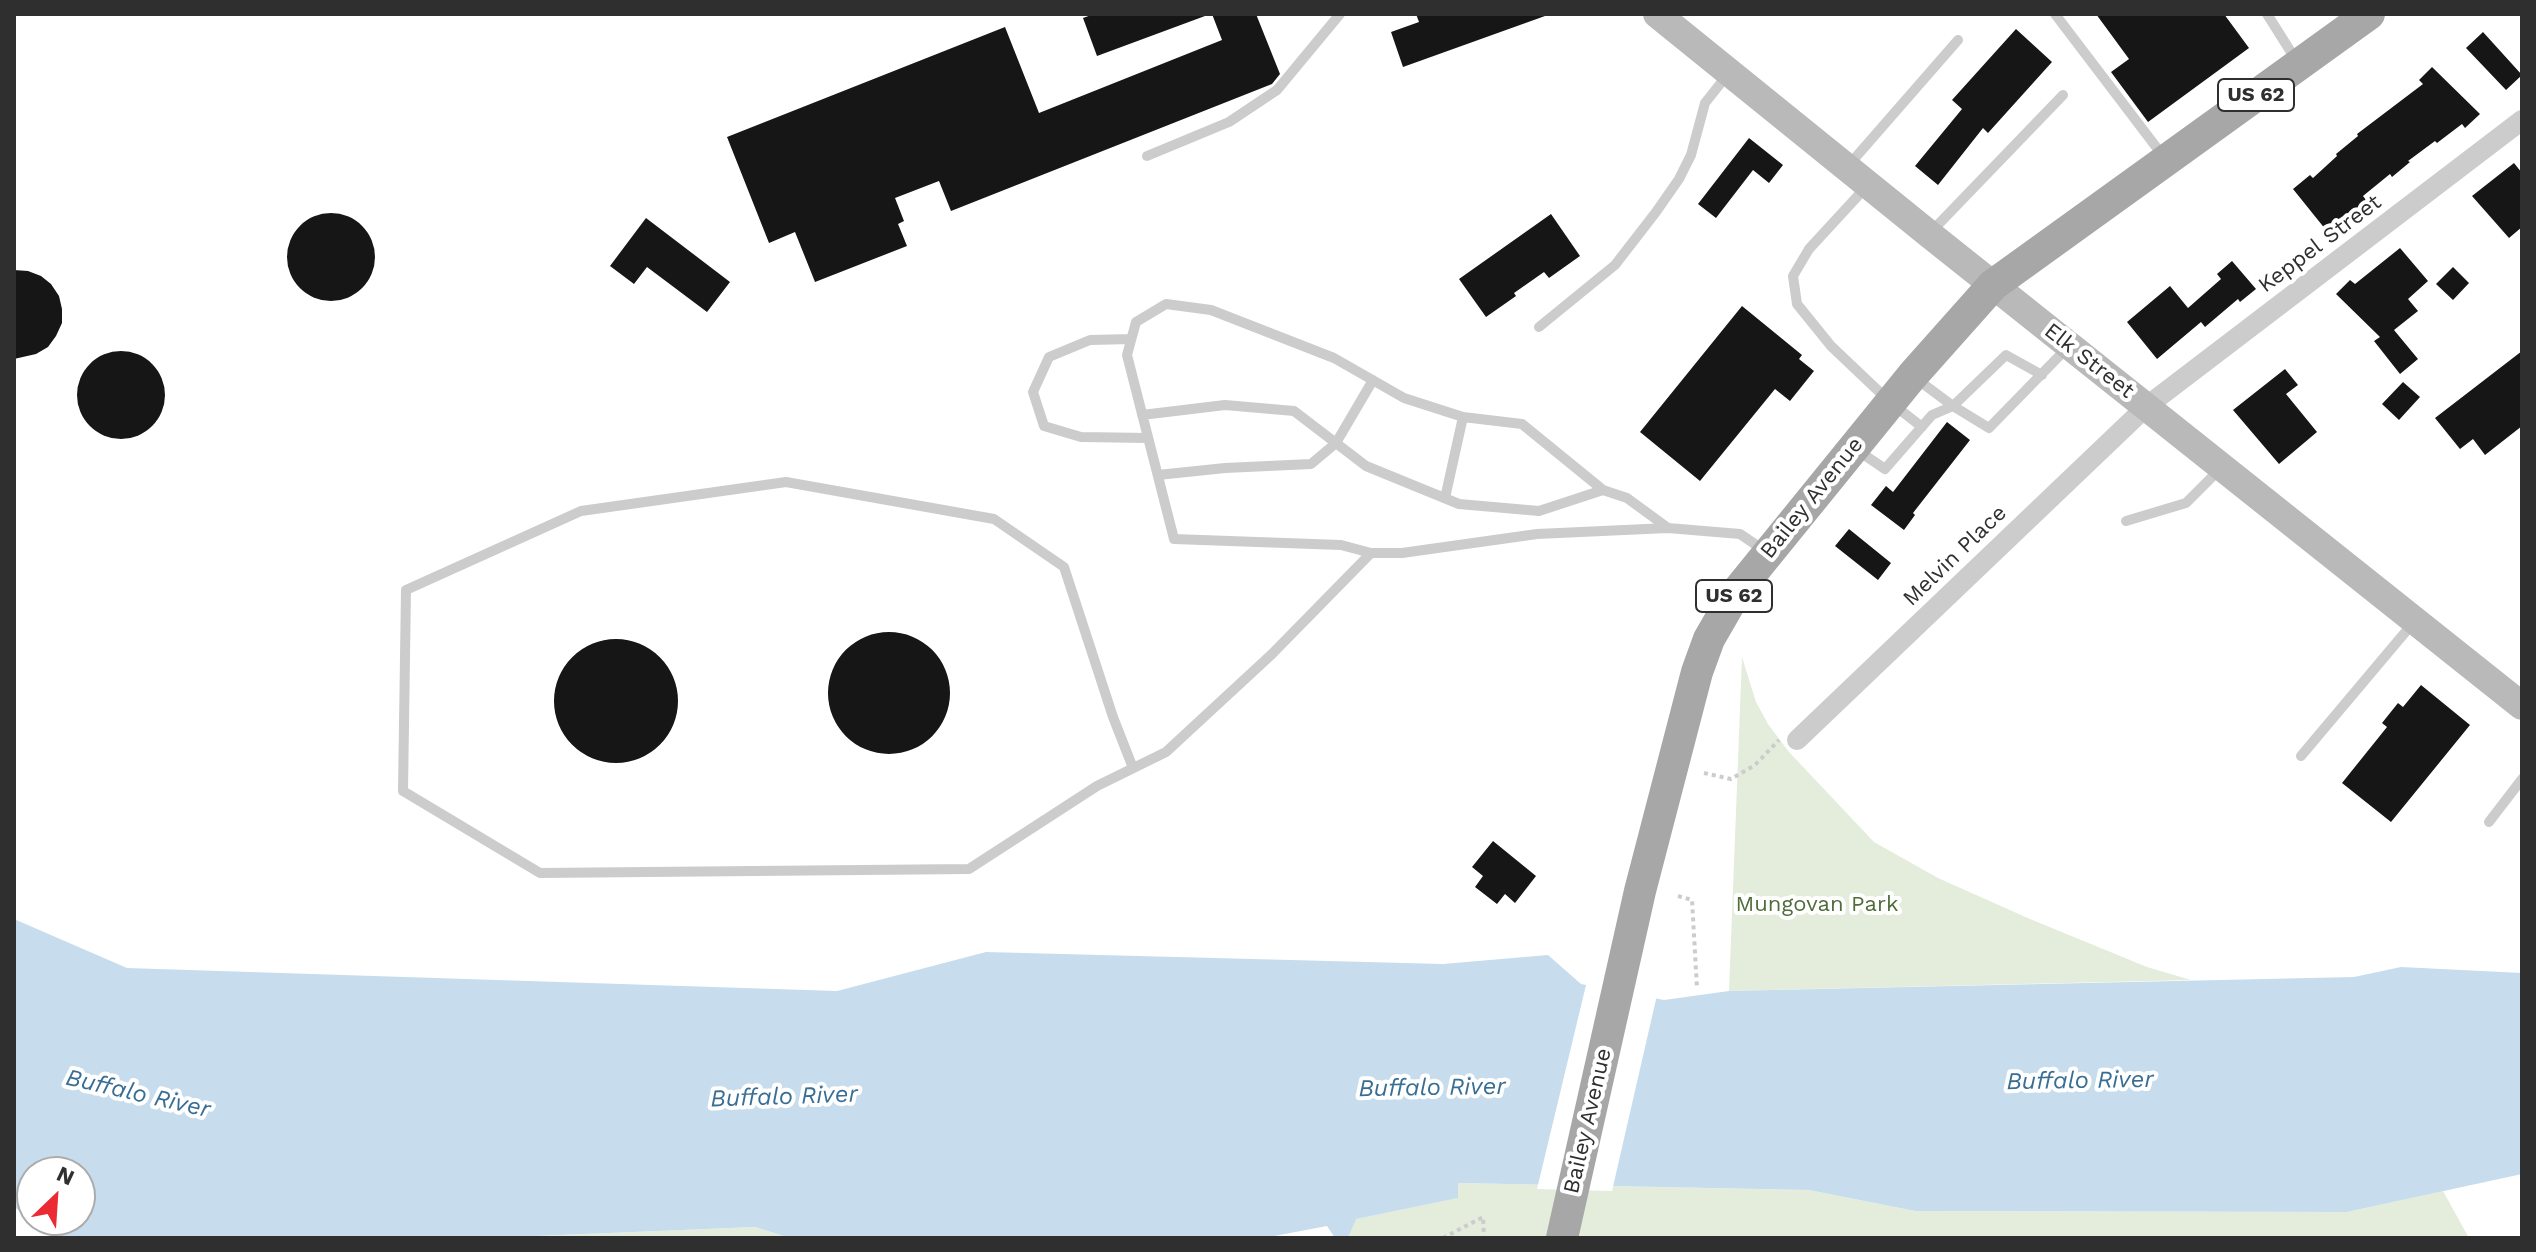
<!DOCTYPE html>
<html>
<head>
<meta charset="utf-8">
<style>
	body { margin:0 }
	#map { position:relative; width:2536px; height:1252px; overflow:hidden; background:#fff; font-family:"Work Sans",sans-serif }
	canvas { display:block }
	.frame { position:absolute; inset:0; border:16px solid #2f2f2f; pointer-events:none }
	.north { position:absolute; left:16px; top:1156px; width:80px; height:80px; box-sizing:border-box; background:#fff; border:2px solid #acacac; border-radius:50%; rotate:25deg; font-size:22px; font-weight:700; line-height:32px; text-align:center; color:#2f2f2f }
	.north::after { content:''; display:block; margin:auto; width:28px; height:36px; background:#ec2a33; clip-path:polygon(50% 0,100% 100%,50% 72%,0 100%) }
</style>
</head>
<body>
<div id="map">
<canvas width="2536" height="1252"></canvas>
<div class="frame"></div>
<div class="north">N</div>
</div>
<script>
const ctx = document.querySelector('canvas').getContext('2d');
ctx.lineJoin = 'round';
function paint(path, color) { ctx.fillStyle = color; ctx.fill(path, 'evenodd'); }
const poly = rows => new Path2D(rows.map(r => 'M' + r).join(''));
function strokePath(path, color, width, dash) { ctx.strokeStyle = color; ctx.lineWidth = width; ctx.lineCap = dash ? 'butt' : 'round'; ctx.setLineDash(dash || []); ctx.stroke(path); }
function drawText(font, color, halo, rows, align = 'center') {
  ctx.font = font + ' "Work Sans",sans-serif'; ctx.lineWidth = 8; ctx.setLineDash([]); ctx.textBaseline = 'middle'; ctx.strokeStyle = halo; ctx.fillStyle = color; for (const [text, x, y, turn = 0] of rows) {
    ctx.save(); ctx.translate(x, y); ctx.rotate((+turn || 0) * Math.PI / 180); ctx.textAlign = isNaN(turn) ? turn : align; if (halo) ctx.strokeText(text, 0, 0); ctx.fillText(text, 0, 0); ctx.restore();
  }
}
paint(poly([
	[1742,657,1756,702,1768,724,1789,752,1874,842,1938,878,2030,919,2147,967,2191,980,1729,991],
	[1458,1183,1809,1190,1915,1211,2347,1212,2443,1191,2469,1238,1348,1238,1355,1219,1457,1198],
	[755,1227,790,1238,488,1238]
]), '#e4eddc');
paint(poly([
	[14,919,127,968,837,991,986,952,1443,964,1548,955,1581,984,1664,1000,1729,991,2354,977,2401,967,2522,973,2522,1174,2347,1212,1915,1211,1809,1190,1458,1183,1458,1198,1356,1219,1348,1238,1335,1238,1327,1226,1264,1238,790,1238,755,1227,488,1238,59,1238,33,1220,80,1220,80,1172,32,1172,32,1219,14,1207]
]), '#c7dded');
paint(poly([
	[1587,981,1657,995,1612,1191,1537,1189]
]), '#fff');
paint(poly([
	[1094,14,1205,14,1205,16,1097,56,1083,18],
	[1212,14,1256,14,1280,74,1272,84,951,211,939,181,895,198,904,221,898,224,907,246,815,282,795,232,769,243,727,137,1005,27,1039,113,1222,40],
	[1416,14,1544,14,1545,16,1403,67,1391,32,1419,22],
	[2096,14,2224,14,2249,48,2148,122,2111,72,2129,59],
	[2016,29,2052,62,1988,133,1983,128,1938,185,1915,166,1962,109,1952,100],
	[2483,32,2522,75,2506,90,2466,48],
	[2432,67,2480,114,2465,128,2462,124,2437,143,2435,141,2408,161,2410,162,2392,177,2390,174,2363,196,2366,200,2346,218,2348,221,2330,235,2293,189,2310,175,2313,178,2337,156,2336,154,2358,136,2357,134,2423,84,2419,80],
	[1749,138,1783,165,1769,183,1753,170,1716,218,1698,204],
	[2514,163,2522,173,2522,227,2509,238,2472,196],
	'287 257a44 44 0 1 1 88 0a44 44 0 1 1-88 0Z',
	[1551,214,1580,256,1549,278,1544,272,1514,293,1516,296,1486,317,1459,279],
	[646,218,730,282,707,312,647,267,634,284,610,266],
	[2400,248,2428,281,2408,299,2418,311,2394,330,2418,359,2400,374,2374,341,2380,337,2336,294,2350,280,2355,284],
	[2232,261,2256,289,2240,302,2238,299,2205,327,2201,322,2157,359,2127,322,2170,286,2188,308,2221,279,2217,274],
	[2453,267,2469,283,2453,300,2436,284],
	[14,270,28,271,41,276,51,284,59,296,62,309,62,323,56,336,48,347,36,354,14,359],
	[1742,306,1802,355,1799,359,1814,371,1790,401,1775,389,1700,481,1640,432],
	[2522,351,2522,426,2485,455,2473,439,2460,449,2435,418],
	'77 395a44 44 0 1 1 88 0a44 44 0 1 1-88 0Z',
	[2285,369,2298,385,2286,394,2317,432,2279,464,2233,410],
	[2403,382,2420,397,2399,420,2382,404],
	[1947,422,1970,440,1913,513,1915,515,1904,530,1871,505,1886,486,1893,492],
	[1849,529,1891,563,1878,580,1835,546],
	'828 693a61 61 0 1 1 122 0a61 61 0 1 1-122 0Z',
	'554 701a62 62 0 1 1 124 0a62 62 0 1 1-124 0Z',
	[2421,685,2470,725,2391,822,2342,783,2387,727,2382,723,2398,703,2403,707],
	[1493,841,1536,876,1515,903,1505,894,1497,904,1475,887,1483,876,1472,867]
]), '#161616');
strokePath(poly([
	[1704,773,1731,779,1755,765,1779,740],
	[1678,896,1692,900,1697,988],
	[1443,1238,1483,1217,1484,1238]
]), '#ccc', 4, [4, 4]);
strokePath(poly([
	[2055,14,2163,156],
	[2267,14,2296,60],
	[1147,156,1229,122,1277,90,1340,14],
	[1848,166,1958,40],
	[1867,186,1809,249,1793,276,1797,304,1831,346,1890,402,1922,427],
	[1930,233,2063,95],
	[1539,327,1615,265,1656,212,1679,179,1691,155,1705,103,1728,74],
	[1131,339,1090,340,1049,357,1033,392,1044,426,1081,437,1148,438],
	[1914,377,1953,406,1989,428,2068,347],
	[1142,415,1225,405,1294,411,1366,466,1459,504,1539,511,1603,490],
	[1857,450,1885,469,1932,415,1953,406,2006,355,2042,375],
	[1158,475,1225,468,1311,464,1336,443,1373,380],
	[1445,498,1463,417],
	[2126,521,2186,503,2219,470],
	[1371,553,1341,545,1174,539,1127,355,1136,322,1166,304,1211,310,1334,358,1404,398,1463,417,1522,424,1603,490,1627,498,1668,528],
	[2301,756,2413,623],
	[1133,768,1113,717,1064,567,994,519,786,482,581,511,406,590,403,791,540,873,969,869,1097,786,1166,752,1272,654,1371,553,1402,553,1537,534,1668,528,1740,534,1765,551],
	[2489,822,2522,779]
]), '#ccc', 10);
strokePath(poly([
	[1797,740,2147,406,2522,120]
]), '#ccc', 20);
strokePath(poly([
	[1657,14,1929,234,2522,706]
]), '#b9b9b9', 28);
strokePath(poly([
	[1562,1238,1640,891,1697,672,1709,639,1735,594,1912,376,1993,285,2369,14]
]), '#a7a7a7', 32);
for (const [x, y, w] of [
	[2256,95,76],
	[1734,596,76]
]) { const box = new Path2D(); box.roundRect(x - w / 2, y - 16, w, 32, 6); ctx.fillStyle = '#fff'; ctx.fill(box); strokePath(box, '#2f2f2f', 2); }
drawText('bold 20px', '#2f2f2f', null, [
	["US 62",2256,95],
	["US 62",1734,596]
]);
drawText('22px', '#2f2f2f', '#fff', [
	["Keppel Street",2320,244,-37],
	["Elk Street",2089,361,38],
	["Bailey Avenue",1812,498,-51],
	["Melvin Place",1955,556,-44],
	["Bailey Avenue",1588,1121,-77]
]);
drawText('22px', '#506c3a', '#fff', [
	["Mungovan Park",1817,905]
]);
drawText('italic 24px', '#396e94', '#fff', [
	["Buffalo River",2080,1081,-1],
	["Buffalo River",1432,1088,-1],
	["Buffalo River",138,1094,13],
	["Buffalo River",784,1097,-2]
]);
</script>
</body>
</html>
